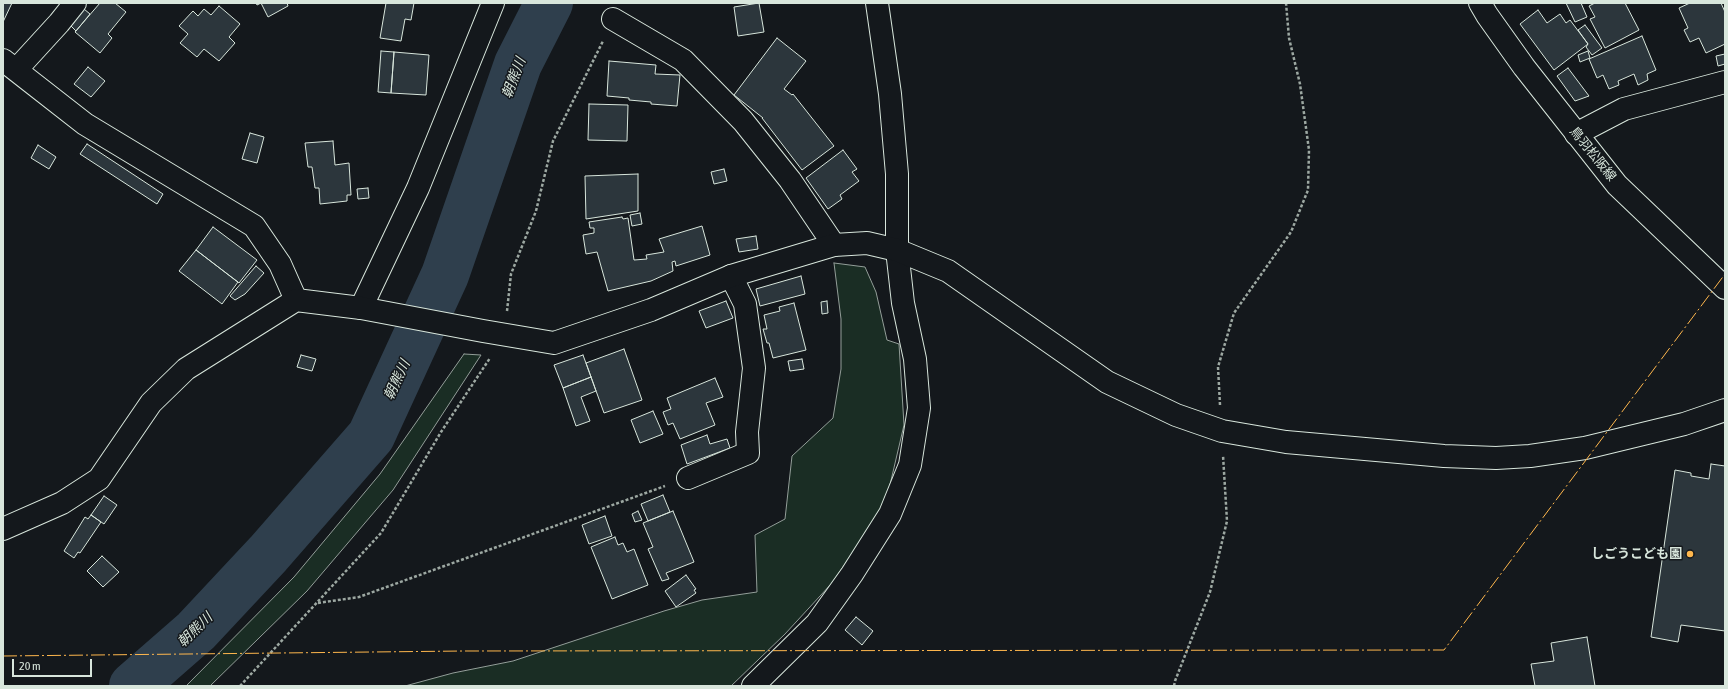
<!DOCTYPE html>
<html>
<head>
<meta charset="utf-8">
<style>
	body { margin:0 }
	#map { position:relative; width:1728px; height:689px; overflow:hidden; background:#14181c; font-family:"Asap Condensed",sans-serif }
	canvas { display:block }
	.frame { position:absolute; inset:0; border:4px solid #d8e6dc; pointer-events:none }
	.scale { position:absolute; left:12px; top:659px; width:80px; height:18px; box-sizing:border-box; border:2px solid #d8e6dc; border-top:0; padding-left:5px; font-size:12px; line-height:14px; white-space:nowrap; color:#d8e6dc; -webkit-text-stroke:3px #14181c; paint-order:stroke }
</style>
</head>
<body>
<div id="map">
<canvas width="1728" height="689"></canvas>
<div class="frame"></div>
<div class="scale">20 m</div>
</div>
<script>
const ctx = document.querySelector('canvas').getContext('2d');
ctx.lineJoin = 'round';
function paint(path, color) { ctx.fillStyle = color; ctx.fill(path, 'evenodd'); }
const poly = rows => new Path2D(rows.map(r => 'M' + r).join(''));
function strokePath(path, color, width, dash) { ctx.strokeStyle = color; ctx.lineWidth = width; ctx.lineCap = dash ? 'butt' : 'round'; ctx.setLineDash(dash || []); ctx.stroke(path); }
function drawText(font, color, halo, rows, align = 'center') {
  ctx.font = font + ' "Asap Condensed","Noto Sans JP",sans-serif'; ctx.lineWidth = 3; ctx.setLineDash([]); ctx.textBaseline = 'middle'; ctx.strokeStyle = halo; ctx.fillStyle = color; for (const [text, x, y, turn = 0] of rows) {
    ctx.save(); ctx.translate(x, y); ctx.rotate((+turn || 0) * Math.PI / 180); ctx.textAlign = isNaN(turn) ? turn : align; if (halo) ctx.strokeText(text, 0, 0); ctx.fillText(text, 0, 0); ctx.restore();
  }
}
const green = poly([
	[834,263,865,267,876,292,887,340,899,344,904,425,885,506,832,583,785,634,731,686,405,686,453,673,513,661,664,611,702,600,757,592,755,535,785,519,792,456,833,418,841,369,841,319,834,263],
	[464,354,481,355,393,490,307,591,210,686,186,686,294,577,380,474,464,354]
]);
paint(green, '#1a2d24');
strokePath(green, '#939e99', 1);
strokePath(poly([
	[133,686,196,631,268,554,371,436,445,275,518,64,549,3]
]), '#2f3f4d', 48);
const building = poly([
	[3,3,12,3,3,22,3,3],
	[100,3,115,3,126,12,108,34,112,38,100,53,75,32,100,3],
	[256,3,287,3,288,6,268,17,261,3,257,5,256,3],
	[386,3,414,3,411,20,405,19,401,41,380,38,386,3],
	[759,3,764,32,738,36,734,7,759,3],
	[1566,3,1581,3,1587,17,1575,22,1566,3],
	[1595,3,1625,3,1639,30,1605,48,1590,19,1595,17,1589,6,1595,3],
	[1690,3,1721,3,1725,12,1725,44,1706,53,1699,38,1690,42,1684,30,1688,28,1679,8,1690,3],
	[219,6,240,24,229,37,235,43,219,61,204,49,197,57,180,43,188,34,179,26,193,11,198,16,204,9,211,15,219,6],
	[84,9,90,14,76,31,71,26,84,9],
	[1538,10,1547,23,1560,14,1566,23,1570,20,1588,44,1554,70,1520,24,1538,10],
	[1585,25,1602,48,1592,55,1586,47,1588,44,1578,30,1585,25],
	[1642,36,1656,70,1647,74,1648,80,1638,85,1634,74,1618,81,1619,85,1609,89,1603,75,1597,78,1589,59,1642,36],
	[777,38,806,61,784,89,792,95,793,94,834,146,802,170,762,118,763,118,734,95,777,38],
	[381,51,394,52,391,93,378,92,381,51],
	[1588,51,1590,58,1580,62,1578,55,1588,51],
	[394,52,429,55,426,95,391,93,394,52],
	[1725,54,1725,64,1718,66,1716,56,1725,54],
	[609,61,656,65,655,74,680,75,677,106,651,104,651,102,629,100,629,98,607,96,609,61],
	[88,67,105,81,91,97,74,84,88,67],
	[1568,68,1589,96,1575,101,1557,76,1568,68],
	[589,104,628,105,627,141,588,140,589,104],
	[250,133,264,137,257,163,242,159,250,133],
	[333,141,335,165,349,163,351,195,347,195,347,201,320,204,319,188,315,188,312,167,308,167,305,143,333,141],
	[87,144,163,194,157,204,80,154,87,144],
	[38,145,56,157,49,169,31,158,38,145],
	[843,150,857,169,852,172,859,181,840,195,842,199,828,209,806,178,843,150],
	[724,169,727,181,714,184,711,172,724,169],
	[638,174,638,211,586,219,585,176,638,174],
	[368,188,369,198,358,199,357,189,368,188],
	[640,213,642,224,632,226,630,215,640,213],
	[622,217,623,219,628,218,634,260,647,259,646,255,664,252,659,239,702,226,710,255,676,266,675,261,672,262,673,271,651,281,608,291,597,252,586,254,583,235,594,233,594,228,590,228,589,222,622,217],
	[213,227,257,260,239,283,196,250,213,227],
	[756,236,758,249,739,252,736,239,756,236],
	[196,250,238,282,222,304,179,271,196,250],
	[256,266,264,273,245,294,235,300,230,296,256,266],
	[801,276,805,294,760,306,756,289,801,276],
	[726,301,733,318,706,328,699,311,726,301],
	[827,301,828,313,822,314,821,302,827,301],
	[794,303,806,350,773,358,769,343,767,343,763,329,767,329,764,315,780,311,779,307,794,303],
	[624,349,642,400,604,413,586,363,624,349],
	[301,355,316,359,312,371,297,367,301,355],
	[583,355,591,377,563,388,554,365,583,355],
	[802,359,804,369,790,371,788,361,802,359],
	[591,377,596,391,581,397,590,421,576,426,563,388,591,377],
	[715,378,723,397,706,403,715,425,680,439,673,423,668,425,663,412,671,409,667,398,715,378],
	[653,411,663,434,640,443,631,420,653,411],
	[707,435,710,444,727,439,730,448,687,464,681,445,707,435],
	[1711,464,1725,466,1725,631,1681,625,1678,642,1651,637,1675,470,1691,473,1691,476,1709,479,1711,464],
	[663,495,670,512,648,521,641,504,663,495],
	[104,496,117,505,104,524,91,515,104,496],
	[638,511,642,520,635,522,632,514,638,511],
	[673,511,694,562,666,573,669,579,662,581,648,549,653,547,643,523,673,511],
	[91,515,101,522,80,553,78,552,74,558,64,551,85,517,88,519,91,515],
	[605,516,612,536,589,544,582,525,605,516],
	[615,537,618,545,623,543,627,552,634,549,648,585,612,599,591,547,615,537],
	[102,556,119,572,103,587,87,571,102,556],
	[686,575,696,589,694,590,696,593,676,607,665,591,686,575],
	[856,617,873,631,862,645,845,630,856,617],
	[1587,637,1595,686,1535,686,1531,664,1554,661,1551,643,1587,637]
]);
paint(building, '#2c363c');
strokePath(building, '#d8e6dc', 1);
const street = poly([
	[613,19,683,60,743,121,790,180,834,245],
	[3,60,85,124,254,226,280,264,296,300],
	[16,70,59,23,75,3],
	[1576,134,1624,109,1725,82],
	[361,308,418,188,493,3],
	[688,478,748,453,747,432,754,368,745,304,731,276],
	[753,686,817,623,852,574,890,514,910,465,919,408,915,359,903,303,897,250,897,174,890,94,877,3]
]);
const secondary = poly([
	[3,529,62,503,99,479,151,403,186,369,296,300,361,308,483,331,554,343,651,310,731,276,834,245,867,243,897,250,948,271,1107,382,1176,415,1222,431,1286,442,1444,456,1496,458,1530,456,1585,448,1684,424,1725,410]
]);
const primary = poly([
	[1480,3,1487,15,1524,67,1617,185,1725,288]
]);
strokePath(street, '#d8e6dc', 24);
strokePath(secondary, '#d8e6dc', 24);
strokePath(primary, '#d8e6dc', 24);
strokePath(poly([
	[507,311,511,274,536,211,553,141,603,41],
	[1220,405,1218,367,1234,313,1291,232,1308,190,1309,150,1300,84,1289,38,1286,3],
	[318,603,359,597,665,486],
	[240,686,381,533,441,432,490,358],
	[1174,686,1175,681,1210,592,1227,521,1223,455]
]), '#9da8a2', 2.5, [3, 2]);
strokePath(street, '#14181c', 22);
strokePath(secondary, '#14181c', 22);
strokePath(primary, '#14181c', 22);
strokePath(poly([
	[3,656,464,651,1444,650,1725,274]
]), '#ffb74d', 1, [14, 3, 2, 3]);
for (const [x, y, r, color] of [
	[1690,554,4,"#ffb74d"]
]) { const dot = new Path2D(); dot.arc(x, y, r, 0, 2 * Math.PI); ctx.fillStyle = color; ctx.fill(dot); strokePath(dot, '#14181c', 1.5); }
drawText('13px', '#d8e6dc', '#14181c', [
	["鳥羽松阪線",1593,154,51]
]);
drawText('bold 13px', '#d8e6dc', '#14181c', [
	["しごうこども園",1682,554]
], 'right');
drawText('italic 14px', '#d8e6dc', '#14181c', [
	["朝熊川",514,78,-69],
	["朝熊川",397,380,-65],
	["朝熊川",195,630,-44]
]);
</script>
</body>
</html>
